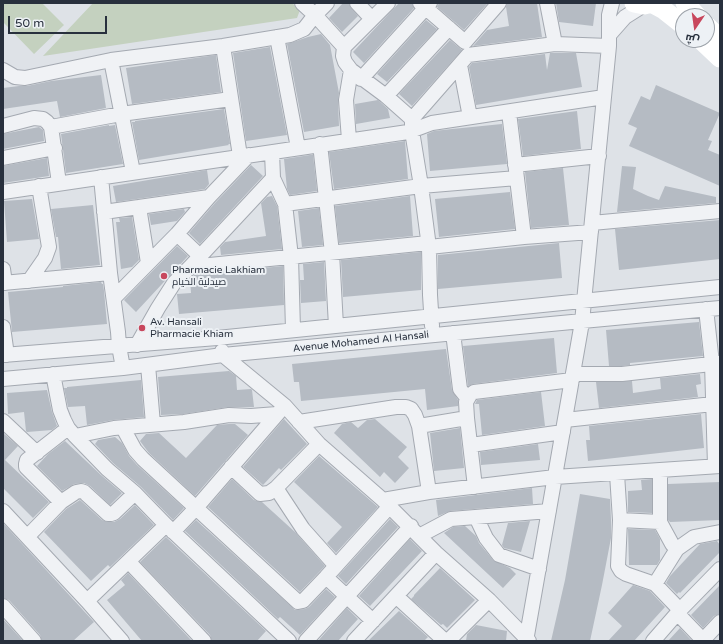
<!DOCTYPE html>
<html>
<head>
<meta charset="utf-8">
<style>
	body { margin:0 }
	#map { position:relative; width:723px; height:644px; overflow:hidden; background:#dee2e7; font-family:"Varela Round",Cairo,sans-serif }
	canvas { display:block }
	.frame { position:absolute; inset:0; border:4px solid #28303d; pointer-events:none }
	.north { position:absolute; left:675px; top:8px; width:40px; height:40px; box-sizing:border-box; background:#edf1f5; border:1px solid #9ea4ab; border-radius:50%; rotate:193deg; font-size:11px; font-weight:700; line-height:16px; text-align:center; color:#28303d }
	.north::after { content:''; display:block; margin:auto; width:14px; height:18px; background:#c8475d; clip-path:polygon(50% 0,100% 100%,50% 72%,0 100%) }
	.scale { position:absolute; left:8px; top:16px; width:99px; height:18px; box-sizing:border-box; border:2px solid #28303d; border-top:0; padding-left:5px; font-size:12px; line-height:14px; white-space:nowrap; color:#28303d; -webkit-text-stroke:3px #edf1f5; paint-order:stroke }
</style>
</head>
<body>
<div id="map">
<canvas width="723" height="644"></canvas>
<div class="frame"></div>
<div class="north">ش</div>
<div class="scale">50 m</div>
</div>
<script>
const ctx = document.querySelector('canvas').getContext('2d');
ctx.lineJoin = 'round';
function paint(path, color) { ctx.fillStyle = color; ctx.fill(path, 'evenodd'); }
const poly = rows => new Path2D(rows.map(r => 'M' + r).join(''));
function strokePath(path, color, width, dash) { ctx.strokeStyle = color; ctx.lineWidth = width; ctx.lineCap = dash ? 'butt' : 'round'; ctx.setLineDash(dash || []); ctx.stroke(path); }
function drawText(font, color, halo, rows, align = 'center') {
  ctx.font = font + ' "Varela Round",Cairo,sans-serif'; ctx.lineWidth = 4; ctx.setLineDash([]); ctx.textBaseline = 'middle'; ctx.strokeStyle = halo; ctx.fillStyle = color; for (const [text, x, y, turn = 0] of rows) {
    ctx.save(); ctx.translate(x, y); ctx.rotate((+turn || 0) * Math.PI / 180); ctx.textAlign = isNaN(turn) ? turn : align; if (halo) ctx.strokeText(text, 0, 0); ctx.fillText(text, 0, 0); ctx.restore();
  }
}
paint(poly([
	[3,3,42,3,64,25,34,54,3,22],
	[93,3,292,3,300,10,297,18,43,56]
]), '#c4d1bf');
paint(poly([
	[343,3,349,3,351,8,358,16,342,32,329,18],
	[399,3,412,3,414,8,364,63,353,52],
	[439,3,488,3,464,30,437,7],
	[507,3,537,3,542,37,473,46,487,30,509,26,506,7],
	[556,3,596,3,593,26,559,22],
	[426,20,437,29,387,82,377,74],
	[321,34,330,45,339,93,338,101,339,126,304,132,287,44,308,37],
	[450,40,462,50,412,106,399,94],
	[270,47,287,135,246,141,233,53],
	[550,53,576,53,582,87,476,105,469,67,472,63,545,54,547,70],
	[216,55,221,92,132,104,126,68],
	[101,75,106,108,60,117,57,101,3,109,3,88,19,86,27,86,51,81],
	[656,85,720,113,708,140,712,141,708,150,720,155,720,186,629,146,637,128,628,124,641,96,650,100],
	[378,100,388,109,390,118,356,124,355,104],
	[224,109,230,144,228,144,229,145,139,160,132,122,135,122,135,121],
	[577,111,581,149,523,156,518,119],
	[502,124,507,164,430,171,427,134,434,131,452,129],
	[109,125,109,126,115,125,123,164,66,173,61,134],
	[39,127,43,130,44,141,3,149,3,134],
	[405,141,408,179,334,189,329,152],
	[310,155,313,155,317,191,290,195,287,189,284,159],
	[47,158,49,176,3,183,3,166],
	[251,165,263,176,200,244,189,233,215,203],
	[622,166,636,167,633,189,648,196,659,200,665,186,716,197,716,203,617,212],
	[563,168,569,225,531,228,525,172],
	[207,170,209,184,205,189,116,202,113,186],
	[510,192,515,229,439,237,435,199],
	[272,196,277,206,282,249,221,255,220,247,225,242,266,236,261,203,267,197],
	[410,196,413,236,339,243,335,206],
	[32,199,39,239,7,242,4,201],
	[93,205,100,265,61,269,58,237,56,237,51,209],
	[319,208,323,245,302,247,298,211],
	[184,209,185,212,177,221,151,225,149,214],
	[132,217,139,260,132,267,121,269,116,222,120,222,119,218],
	[720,220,720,259,619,270,615,229],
	[559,243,562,278,438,289,438,255],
	[177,246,188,256,136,312,124,300],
	[421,252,421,290,343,297,341,260],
	[324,262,326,301,301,303,300,280,304,280,303,264],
	[283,266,284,305,179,314,177,294,191,293,190,279,194,275],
	[101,282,102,284,103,284,104,291,107,324,12,332,8,292,63,287,63,286],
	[699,322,703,356,630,363,630,365,622,366,609,366,606,330],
	[554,338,557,373,473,384,468,386,463,346],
	[446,349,452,390,458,400,458,406,427,410,425,389,301,401,299,382,294,382,292,364],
	[229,371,236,376,237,390,251,389,252,390,254,407,228,407,183,414,161,415,158,377],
	[700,374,701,384,696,385,698,397,599,408,596,382,632,381,633,393,661,389,660,378],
	[141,380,144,417,113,420,87,425,85,406,68,407,64,388,67,388,67,387],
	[47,390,52,412,57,426,52,430,27,432,26,431,24,412,8,414,7,393],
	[541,392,545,426,482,435,479,404,475,404,477,400],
	[701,414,704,448,588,461,586,440,590,440,589,426],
	[284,419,307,444,281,470,279,468,263,485,243,467],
	[375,419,407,447,398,457,409,468,395,483,384,472,380,477,334,433,342,424,351,422,358,428,367,420],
	[229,424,235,424,248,435,195,496,149,453,140,441,146,434,159,433,186,458,217,425],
	[460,428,464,468,434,471,430,433],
	[3,433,18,446,5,460,49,502,33,518,3,488],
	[115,437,122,443,129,456,137,465,184,508,173,520,141,487,113,463,95,444,98,440],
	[65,441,101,475,122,493,110,505,90,486,84,483,74,484,62,491,37,466,48,454],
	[538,444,540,460,481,465,480,452],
	[319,456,378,507,336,553,327,543,342,527,294,482],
	[232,479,254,500,262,502,295,532,325,566,300,592,208,507],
	[652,479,652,513,628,512,628,491,642,490,641,480],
	[720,482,720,520,670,522,668,520,668,484],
	[532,488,533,504,450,511,438,516,436,500],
	[580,494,610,499,611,520,611,538,602,585,590,641,551,641,565,580],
	[80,500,102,520,108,522,114,522,120,519,135,505,154,525,110,567,108,565,91,581,44,532,66,509],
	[390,519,398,527,346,584,338,576],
	[196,520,295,610,305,609,309,607,326,589,335,597,300,635,280,617,278,619,185,531],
	[530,521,521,552,504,548,502,545,508,523],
	[3,523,94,622,73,641,42,641,40,635,9,600,3,598],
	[465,526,476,536,479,543,493,560,510,568,516,574,503,588,444,533,453,527],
	[628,529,655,530,660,539,660,560,657,565,629,565],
	[166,537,266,631,257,641,212,641,210,635,140,562],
	[410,539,422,551,370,606,359,596],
	[717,541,720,545,720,552,680,593,679,592,677,594,666,583,670,576,700,544],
	[440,568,475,600,447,628,443,624,441,625,411,599,414,596,414,595],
	[128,573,192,641,142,641,107,600,125,585,121,580],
	[633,585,650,591,665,607,634,641,608,641,622,626,608,613],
	[720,585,720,614,714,616,703,628,691,615],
	[347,608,358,619,338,641,318,641],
	[399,611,428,637,424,641,368,641],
	[3,619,23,641,3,641],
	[476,625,507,631,506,641,466,641,467,634],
	[680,628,692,641,668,641]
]), '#b5bbc3');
const street = poly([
	[327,3,315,15,344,47],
	[357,3,372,19],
	[388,3,344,47,343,56,345,62,351,70,386,96,412,119,412,131,421,186,429,247,430,295,432,326],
	[420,3,465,42,499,3],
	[547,3,555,44],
	[610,34,625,17,644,5],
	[277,37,298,148],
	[223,46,240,156],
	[111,60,133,172],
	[460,65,470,117],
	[3,70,15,77,25,78,111,60,223,46,290,35,304,29,315,15,302,3],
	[361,79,430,3],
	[386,96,449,28],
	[509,112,524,237],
	[412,119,468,55,555,44,609,46],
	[3,126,34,118,43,119,47,122,51,127,59,183],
	[51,127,121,114,231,99],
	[349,140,346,100,351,70],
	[320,144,332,253,336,326],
	[3,158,55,148],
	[515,165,599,156],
	[101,177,110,273,118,332,119,346,123,368],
	[273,178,285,204,291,257,293,330],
	[3,192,408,132,432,123,604,97],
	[285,204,421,186,517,178],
	[139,207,148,263],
	[104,212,209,197],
	[592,223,720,211],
	[177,234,200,256],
	[429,247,524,237,591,232],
	[190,267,273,178,272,152],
	[3,269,5,283],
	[29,281,45,258,49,247,39,186],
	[3,283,110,273],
	[114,298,177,234,209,197,249,155],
	[706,309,712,363,715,466],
	[3,327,7,355],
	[453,333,460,389,464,394,468,397],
	[137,345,158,308,174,283,190,267,428,243],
	[222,351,223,355,285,406,319,444,383,500,436,553,489,600,529,641],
	[3,355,217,338,720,287],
	[148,365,153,424],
	[53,374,60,410,64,420,68,428,75,436,107,469,135,493,166,525,289,641],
	[573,374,622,374,720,363],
	[3,379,123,368,223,355,720,308],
	[565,420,713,404],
	[3,421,37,453],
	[299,422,396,407,406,407,411,409,415,415,419,426,467,418],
	[419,426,429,492],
	[123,428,135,450,143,459,298,602,303,601,326,577,390,506],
	[75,436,114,428,184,422,229,415,251,416,277,414],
	[319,444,276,488,303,529,336,566],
	[471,445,563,432],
	[231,467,260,494,269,493,276,488],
	[617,474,620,520,618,566,621,571,626,574,655,584,680,610],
	[475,487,467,418,466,402,470,395,474,392,572,380],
	[383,500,429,492,555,477,720,466],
	[61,502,26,467,26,464,27,460,68,428],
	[3,511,87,601,122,641],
	[476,517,486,538,499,555,539,569],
	[620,520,660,522,672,544,677,549],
	[660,522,660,470],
	[173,532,196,508,280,411],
	[28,536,61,502,76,492,81,491,84,492,108,514,111,514,114,513,135,493],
	[419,536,451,519,549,511],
	[129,562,204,641],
	[326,577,373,621],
	[655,584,677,549,694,537,720,532],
	[396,596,445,641],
	[87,601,166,525],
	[3,606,34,641],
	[677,613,703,640,702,641],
	[703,640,720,622],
	[306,641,411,526],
	[354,641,436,553],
	[448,641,489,600],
	[526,641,582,322,609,46,609,15,612,3],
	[653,641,680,610,720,569]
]);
strokePath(street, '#a4a9b1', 16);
strokePath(street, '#f0f2f5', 14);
strokePath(poly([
	[634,3,644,5,652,3],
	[651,3,664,10,683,25],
	[685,3,697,16],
	[707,26,720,39],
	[701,40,720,58]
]), '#fff', 19);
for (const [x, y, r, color] of [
	[164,276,4,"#c8475d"],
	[142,328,4,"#c8475d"]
]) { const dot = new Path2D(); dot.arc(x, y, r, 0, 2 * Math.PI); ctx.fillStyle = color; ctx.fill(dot); strokePath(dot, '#edf1f5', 1.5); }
drawText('10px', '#28303d', '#edf1f5', [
	["Pharmacie Lakhiam",172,270],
	["صيدلية الخيام",172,282],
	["Av. Hansali",150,322],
	["Pharmacie Khiam",150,334]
], 'left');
drawText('10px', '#28303d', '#edf1f5', [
	["Avenue Mohamed Al Hansali",361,342,-6]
]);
</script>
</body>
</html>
